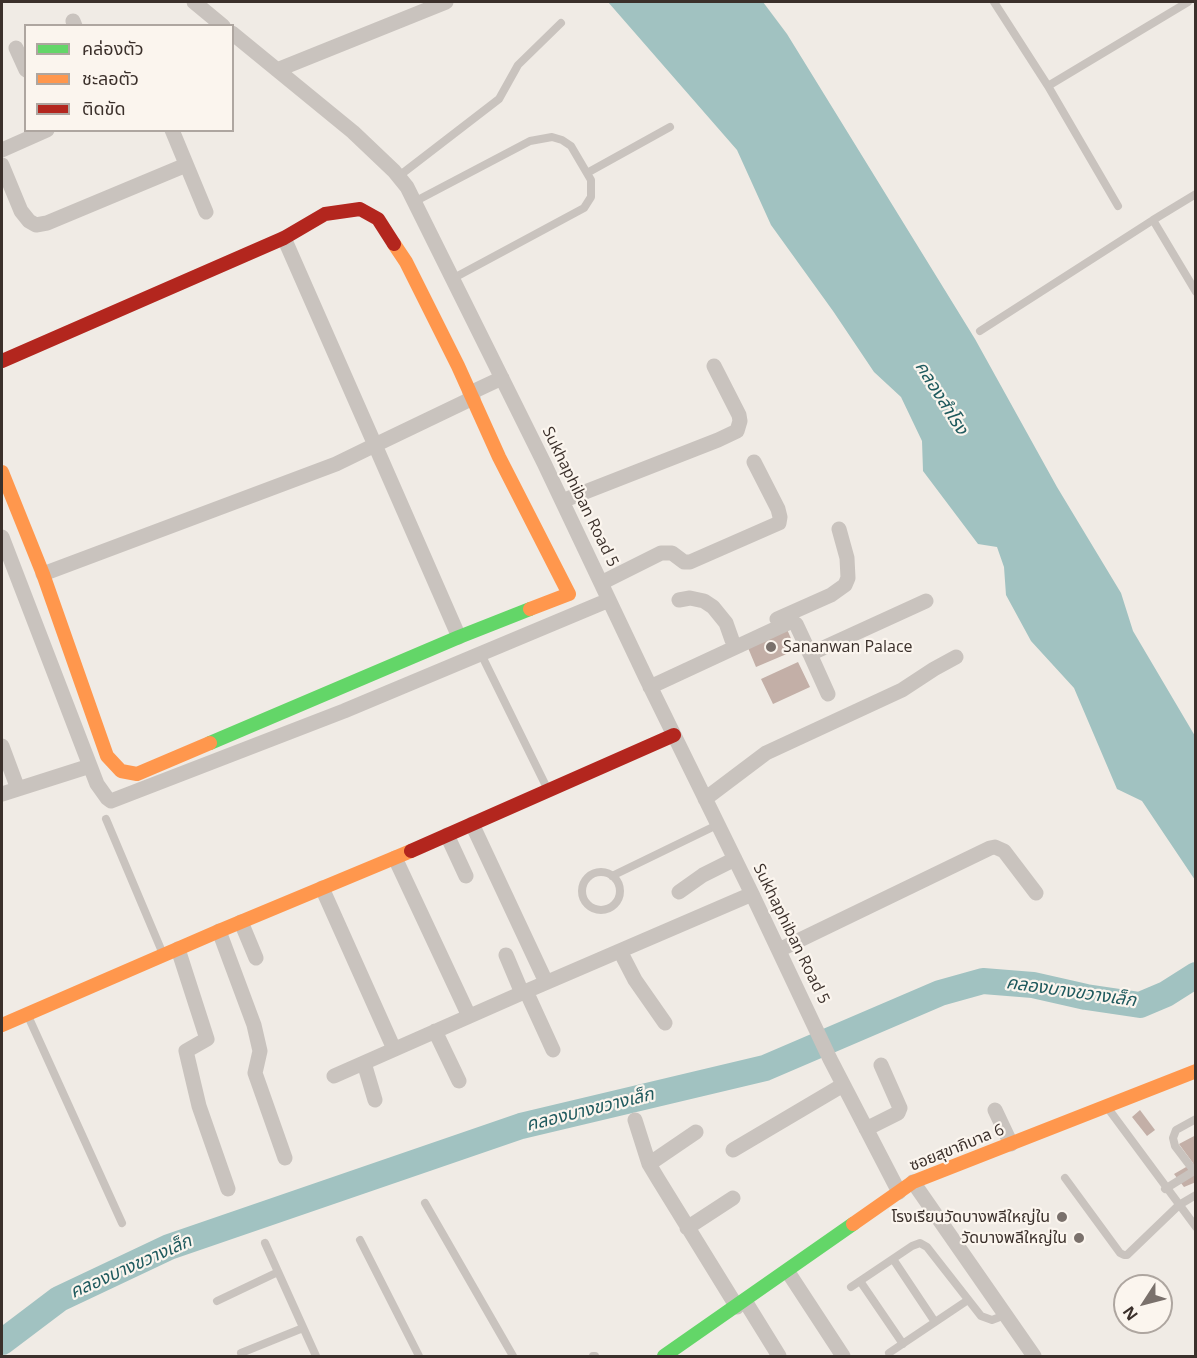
<!DOCTYPE html>
<html>
<head>
<meta charset="utf-8">
<style>
	body { margin:0 }
	#map { position:relative; width:1197px; height:1358px; overflow:hidden; background:#f0ebe5; font-family:"Open Sans","Noto Sans Thai",sans-serif }
	canvas { display:block }
	.frame { position:absolute; inset:0; border:3px solid #3b302b; pointer-events:none }
	.legend { position:absolute; left:24px; top:24px; width:210px; height:108px; box-sizing:border-box; background:#fbf5ee; border:2px solid #aea6a0; margin:0; padding:8px 10px; list-style:none; font-size:18px; color:#3b302b }
	.legend li { display:flex; align-items:center; gap:12px; height:30px }
	.legend b { width:30px; border:2px solid #aea6a0 }
	.north { position:absolute; left:1113px; top:1274px; width:60px; height:60px; box-sizing:border-box; background:#fbf5ee; border:2px solid #aea6a0; border-radius:50%; rotate:234deg; font-size:16px; font-weight:700; line-height:24px; text-align:center; color:#3b302b }
	.north::after { content:''; display:block; margin:auto; width:21px; height:27px; background:#7a716c; clip-path:polygon(50% 0,100% 100%,50% 72%,0 100%) }
</style>
</head>
<body>
<div id="map">
<canvas width="1197" height="1358"></canvas>
<div class="frame"></div>
<ul class="legend">
<li><b style="height:8px;background:#63d668"></b>คล่องตัว</li>
<li><b style="height:8px;background:#ff974d"></b>ชะลอตัว</li>
<li><b style="height:8px;background:#b3261e"></b>ติดขัด</li>
</ul>
<div class="north">N</div>
</div>
<script>
const ctx = document.querySelector('canvas').getContext('2d');
ctx.lineJoin = 'round';
function paint(path, color) { ctx.fillStyle = color; ctx.fill(path, 'evenodd'); }
const poly = rows => new Path2D(rows.map(r => 'M' + r).join(''));
function strokePath(path, color, width, dash) { ctx.strokeStyle = color; ctx.lineWidth = width; ctx.lineCap = dash ? 'butt' : 'round'; ctx.setLineDash(dash || []); ctx.stroke(path); }
function drawText(font, color, halo, rows, align = 'center') {
  ctx.font = font + ' "Open Sans","Noto Sans Thai",sans-serif'; ctx.lineWidth = 4.5; ctx.setLineDash([]); ctx.textBaseline = 'middle'; ctx.strokeStyle = halo; ctx.fillStyle = color; for (const [text, x, y, turn = 0] of rows) {
    ctx.save(); ctx.translate(x, y); ctx.rotate((+turn || 0) * Math.PI / 180); ctx.textAlign = isNaN(turn) ? turn : align; if (halo) ctx.strokeText(text, 0, 0); ctx.fillText(text, 0, 0); ctx.restore();
  }
}
paint(poly([
	[608,2,763,2,787,34,975,339,1057,487,1121,593,1133,631,1195,736,1195,880,1142,801,1117,789,1074,688,1031,641,1006,595,1004,567,997,547,978,544,923,471,922,441,901,397,874,372,833,311,771,225,737,150]
]), '#a1c2c1');
strokePath(poly([
	[2,1342,59,1299,169,1247,521,1126,765,1068,940,993,983,981,1033,985,1086,997,1140,1005,1166,994,1196,975]
]), '#a1c2c1', 26);
paint(poly([
	[786,627,796,650,756,667,746,643],
	[798,662,810,687,773,704,761,679],
	[1140,1110,1155,1130,1147,1136,1132,1117],
	[1196,1135,1196,1182,1184,1187,1174,1174,1193,1163,1179,1144]
]), '#c3afa7');
strokePath(poly([
	[994,2,1048,86,1188,2],
	[1048,86,1118,206],
	[587,173,670,127],
	[399,176,499,99,518,65,561,23],
	[414,202,530,141,552,137,562,140,571,146,591,180,591,197,584,208,452,279],
	[1153,220,1196,194],
	[980,331,1153,220,1196,292],
	[483,658,547,788],
	[106,819,163,954],
	'582 891a19 19 0 1 1 38 0a19 19 0 1 1-38 0Z',
	[612,876,717,825],
	[28,1016,122,1223],
	[1107,1107,1196,1227],
	[1065,1178,1120,1253,1124,1255,1127,1255,1179,1205,1196,1195],
	[1165,1189,1194,1171,1175,1146,1173,1138,1176,1130,1196,1119],
	[425,1203,513,1356],
	[360,1240,419,1356],
	[265,1243,316,1356],
	[893,1259,935,1322],
	[860,1281,903,1344],
	[851,1287,912,1246,920,1243,927,1247,981,1316,992,1320,1005,1315],
	[217,1301,278,1272],
	[241,1353,303,1328],
	[889,1353,968,1300],
	[593,1356,595,1356]
]), '#c9c3be', 8);
strokePath(poly([
	[194,2,223,26],
	[73,21,75,26],
	[232,33,353,132,394,171,407,187,544,463,646,678,752,894,830,1059,899,1192],
	[16,48,26,70],
	[277,70,446,2],
	[172,130,206,212],
	[2,150,47,130],
	[2,165,21,211,29,221,36,225,47,223,186,165],
	[284,238,375,445,473,398],
	[470,393,502,378],
	[562,501,718,440,737,431,740,421,739,415,714,366],
	[2,537,97,784,107,798,111,801,344,711,609,600],
	[43,574,336,464,375,445,459,637],
	[601,583,661,553,672,553,684,562,690,562,779,523,780,517,778,509,754,462],
	[679,600,690,598,704,601,713,607,726,623,732,640],
	[777,619,831,595,845,585,848,578,847,558,839,529],
	[810,654,828,694],
	[650,687,790,622,796,624,810,654,926,601],
	[2,746,18,789],
	[2,794,90,766],
	[705,799,766,753,902,690,934,669,956,657],
	[472,824,546,982],
	[447,835,466,876],
	[395,858,469,1016],
	[322,888,394,1049],
	[679,892,703,875,735,859],
	[241,922,256,958],
	[219,931,254,1025,260,1051,255,1073,285,1158],
	[178,949,207,1039,186,1051,199,1106,228,1189],
	[779,950,990,848,995,847,1004,851,1036,893],
	[620,951,635,980,665,1023],
	[506,955,522,993],
	[526,991,553,1050],
	[435,1031,459,1081],
	[364,1063,375,1100],
	[334,1076,522,993,752,894],
	[995,1110,1011,1144],
	[635,1120,649,1164,658,1179,737,1307],
	[866,1129,898,1113,900,1108,881,1065],
	[733,1150,843,1085],
	[649,1164,696,1132],
	[913,1182,1034,1356],
	[687,1228,733,1198],
	[788,1272,843,1356],
	[745,1301,779,1356]
]), '#c9c3be', 15);
strokePath(poly([
	[210,743,459,637,530,609],
	[664,1356,853,1224]
]), '#63d668', 14);
strokePath(poly([
	[394,244,406,262,458,366,499,457,569,594,530,609],
	[2,472,43,574,107,756,121,771,137,774,210,743],
	[2,1025,219,931,411,851],
	[853,1224,913,1182,1196,1071]
]), '#ff974d', 14);
strokePath(poly([
	[2,361,284,238,325,214,360,209,378,219,394,244],
	[411,851,674,735]
]), '#b3261e', 14);
for (const [x, y, r, color] of [
	[771,647,6,"#7a716c"],
	[1062,1217,6,"#7a716c"],
	[1079,1238,6,"#7a716c"]
]) { const dot = new Path2D(); dot.arc(x, y, r, 0, 2 * Math.PI); ctx.fillStyle = color; ctx.fill(dot); strokePath(dot, '#fbf5ee', 2); }
drawText('16px', '#3b302b', '#fbf5ee', [
	["Sukhaphiban Road 5",580,497,64],
	["Sukhaphiban Road 5",791,934,64],
	["ซอยสุขาภิบาล 6",957,1148,-22]
]);
drawText('16px', '#3b302b', '#fbf5ee', [
	["Sananwan Palace",783,647,"left"],
	["โรงเรียนวัดบางพลีใหญ่ใน",1050,1217],
	["วัดบางพลีใหญ่ใน",1067,1238]
], 'right');
drawText('italic 18px', '#1f5a5e', '#fbf5ee', [
	["คลองสำโรง",941,398,58],
	["คลองบางขวางเล็ก",1071,992,8],
	["คลองบางขวางเล็ก",590,1110,-14],
	["คลองบางขวางเล็ก",131,1267,-24]
]);
</script>
</body>
</html>
